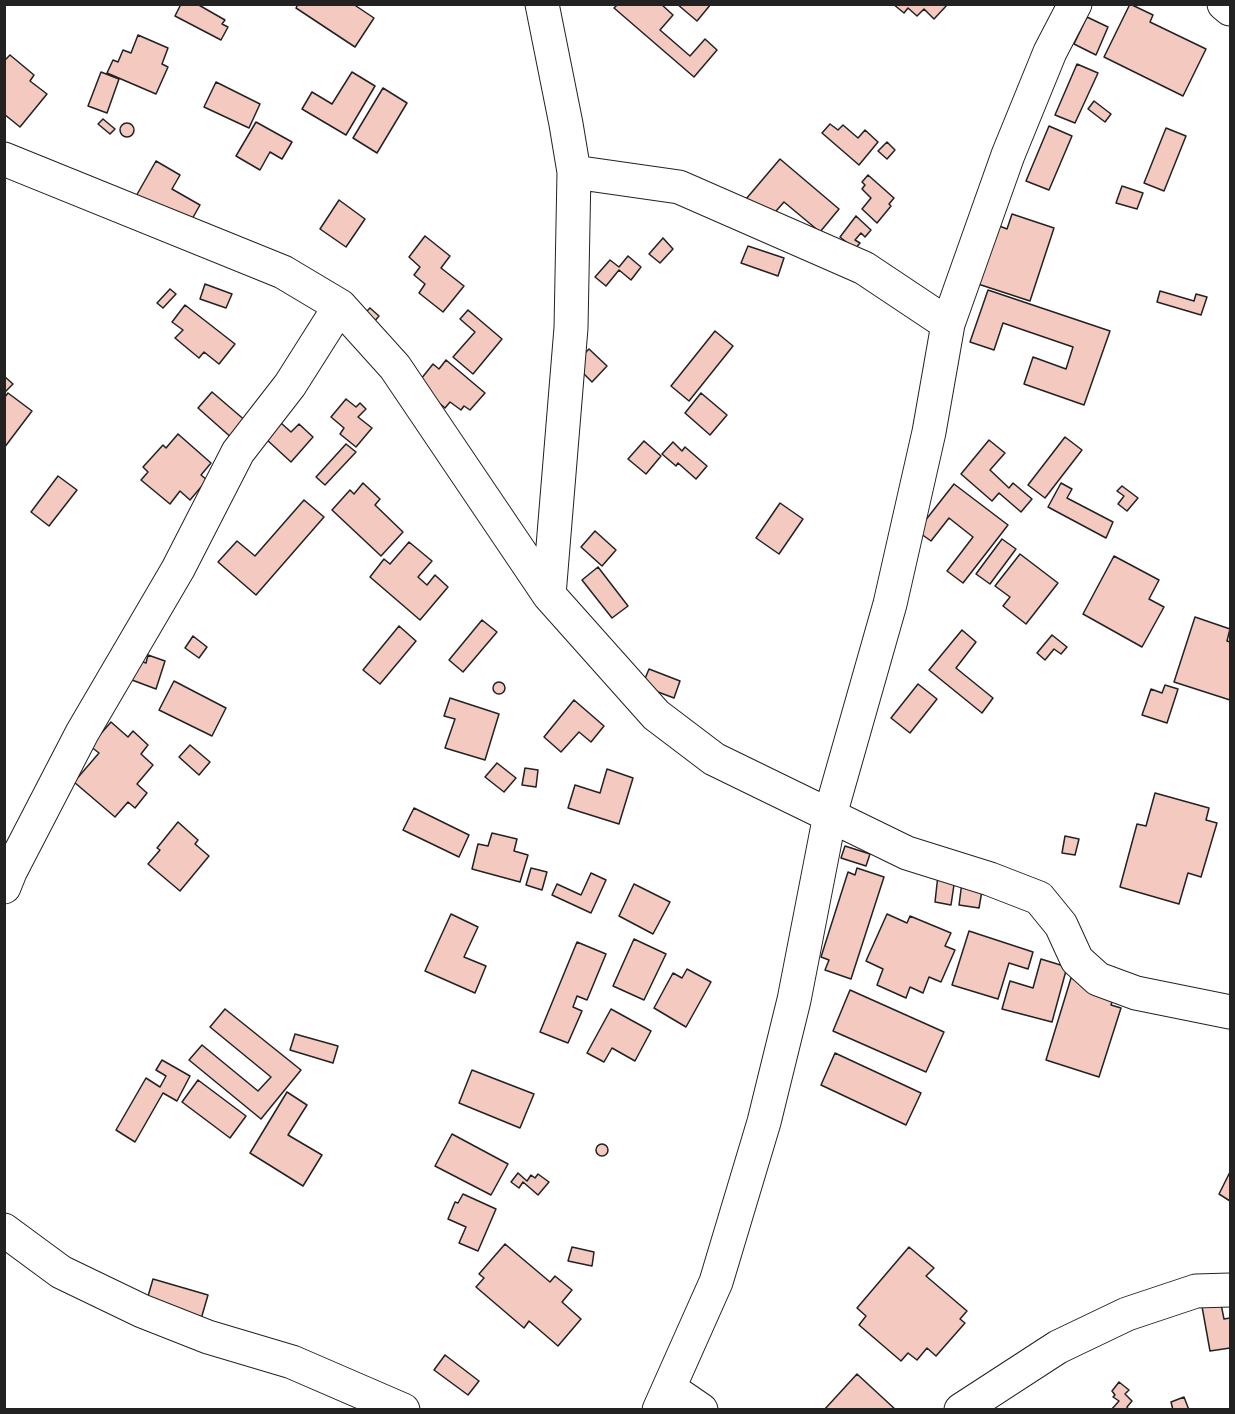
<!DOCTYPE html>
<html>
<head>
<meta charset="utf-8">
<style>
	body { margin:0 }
	#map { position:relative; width:1235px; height:1414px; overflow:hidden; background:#fff; font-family:Mulish,sans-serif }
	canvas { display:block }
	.frame { position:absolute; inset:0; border:6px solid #222; pointer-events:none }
</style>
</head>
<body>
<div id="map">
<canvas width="1235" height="1414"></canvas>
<div class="frame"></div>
</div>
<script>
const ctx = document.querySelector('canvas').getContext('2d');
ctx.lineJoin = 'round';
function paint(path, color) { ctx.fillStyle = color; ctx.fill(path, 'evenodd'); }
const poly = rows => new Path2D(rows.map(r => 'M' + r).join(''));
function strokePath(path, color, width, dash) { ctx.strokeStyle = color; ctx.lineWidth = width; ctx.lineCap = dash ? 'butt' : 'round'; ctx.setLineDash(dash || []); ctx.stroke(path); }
const building = poly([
	[181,4,197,4,225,20,222,24,228,27,221,40,175,16,181,4],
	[298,4,353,4,374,18,355,47,296,8,298,4],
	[618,4,661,4,673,15,660,30,690,56,705,39,717,50,694,77,614,8,618,4],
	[677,4,711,4,697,21,677,4],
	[893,4,948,4,934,19,924,9,917,16,908,8,904,13,893,4],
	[1130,4,1153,15,1150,22,1206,49,1183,96,1104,57,1130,4],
	[1087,17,1108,27,1096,55,1074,44,1087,17],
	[138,35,168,48,162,64,168,67,156,94,107,73,113,60,118,62,123,50,131,53,138,35],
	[10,55,34,75,30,81,47,94,20,127,4,114,4,61,10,55],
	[1077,64,1098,73,1075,123,1055,115,1077,64],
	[101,72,119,79,107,113,88,106,101,72],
	[352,72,375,86,346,135,302,109,312,92,332,104,352,72],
	[216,82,260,104,249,128,204,107,216,82],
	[383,88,407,103,377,153,353,138,383,88],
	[1094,101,1111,114,1105,122,1088,109,1094,101],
	[103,119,115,129,110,134,98,124,103,119],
	[256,122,292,142,282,159,270,152,260,170,236,156,256,122],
	'120 130a7 7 0 1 1 14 0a7 7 0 1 1-14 0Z',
	[830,124,838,130,843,125,858,138,865,130,878,142,859,165,822,133,830,124],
	[1049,126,1072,136,1049,190,1026,181,1049,126],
	[1166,128,1186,136,1164,191,1144,183,1166,128],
	[887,142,895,150,887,159,878,151,887,142],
	[780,159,839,209,820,232,784,202,769,219,746,199,780,159],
	[156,161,180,175,172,189,200,205,187,228,135,198,156,161],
	[868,175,894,198,889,204,891,206,877,223,862,209,871,198,862,189,865,185,862,182,868,175],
	[1122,186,1143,193,1137,209,1116,203,1122,186],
	[339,200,365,219,346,247,320,229,339,200],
	[1012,214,1054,228,1030,301,978,284,997,225,1007,229,1012,214],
	[856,216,871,230,865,237,861,233,855,240,860,243,855,249,840,237,856,216],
	[425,236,450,256,441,268,464,286,443,312,419,293,425,284,414,275,420,267,409,257,425,236],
	[663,238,673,249,660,263,649,254,663,238],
	[748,246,784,258,778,276,741,263,748,246],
	[628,256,641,267,631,280,619,270,606,286,595,277,610,260,619,267,628,256],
	[205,284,232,294,226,308,200,299,205,284],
	[170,289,176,294,163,308,157,303,170,289],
	[988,290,1110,331,1084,405,1024,384,1033,357,1066,369,1073,347,1003,323,994,350,970,342,988,290],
	[1160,291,1194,301,1196,294,1207,297,1201,315,1157,302,1160,291],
	[185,305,235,344,219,364,204,352,199,358,175,338,183,330,172,322,185,305],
	[370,308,379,316,373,323,363,315,370,308],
	[468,310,502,339,473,374,453,357,475,332,460,319,468,310],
	[715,331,733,346,689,401,671,386,715,331],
	[589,349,607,366,592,382,574,364,589,349],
	[446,360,485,393,470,410,464,406,461,410,450,402,445,408,417,384,433,364,439,369,446,360],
	[4,376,13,384,4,393,4,376],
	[212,392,247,422,233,439,198,408,212,392],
	[8,393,32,411,4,448,4,398,8,393],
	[701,393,727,415,710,435,685,413,701,393],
	[346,399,356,407,360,403,366,409,358,417,372,428,356,447,340,434,344,428,331,417,346,399],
	[281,423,291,432,299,424,313,437,291,462,266,439,281,423],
	[178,434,211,463,201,475,207,480,190,500,180,491,170,504,141,480,148,472,143,467,163,445,166,448,178,434],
	[1065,437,1082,450,1045,498,1028,485,1065,437],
	[989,440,1005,453,990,470,1009,488,1013,483,1032,499,1021,512,999,493,992,501,961,474,989,440],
	[644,441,661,456,646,474,628,459,644,441],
	[673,442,682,451,685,447,707,466,696,479,678,463,676,466,662,454,673,442],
	[346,444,356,452,325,485,316,477,346,444],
	[58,476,77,490,49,526,31,512,58,476],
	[363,483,380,499,375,505,403,532,381,556,332,510,350,490,354,494,363,483],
	[1061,483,1072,489,1067,498,1113,522,1106,538,1048,507,1061,483],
	[954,484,1008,525,963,583,947,571,973,537,949,518,931,541,917,531,954,484],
	[1122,486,1138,498,1127,511,1118,504,1124,496,1117,491,1122,486],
	[304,500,324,517,256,595,218,562,237,541,255,556,304,500],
	[780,503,803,519,779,554,756,538,780,503],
	[595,531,616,550,602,566,581,547,595,531],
	[1002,539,1016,549,990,584,976,574,1002,539],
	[409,542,432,561,418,577,427,585,435,575,448,587,420,620,370,577,384,559,390,564,409,542],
	[1020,554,1058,583,1026,624,1003,606,1010,597,995,586,1020,554],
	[1114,556,1159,580,1149,599,1164,607,1142,647,1083,614,1114,556],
	[598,567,628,606,612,618,582,580,598,567],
	[1195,617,1230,629,1227,641,1230,642,1230,700,1174,682,1195,617],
	[482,620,497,632,463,672,449,660,482,620],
	[399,626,416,641,380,684,363,670,399,626],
	[962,630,976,642,956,668,993,698,982,713,929,670,962,630],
	[1052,635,1067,647,1061,654,1054,649,1045,660,1037,653,1052,635],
	[193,636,207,647,199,658,185,648,193,636],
	[148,655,165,661,156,689,132,680,138,660,146,663,148,655],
	[649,669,680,681,674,698,642,686,649,669],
	[174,681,226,708,212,736,159,710,174,681],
	'493 688a6 6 0 1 1 12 0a6 6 0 1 1-12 0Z',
	[918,684,937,699,910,733,891,718,918,684],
	[1165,685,1178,689,1167,723,1142,715,1151,689,1162,693,1165,685],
	[450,698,499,714,485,760,445,748,455,719,444,716,450,698],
	[574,700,604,726,591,742,579,732,561,752,544,737,574,700],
	[111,722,128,737,133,731,148,745,141,754,153,765,137,784,147,793,135,808,128,802,115,817,74,782,99,753,90,746,111,722],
	[190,745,210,762,199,775,179,757,190,745],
	[497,763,516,778,504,792,485,777,497,763],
	[525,768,538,770,536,787,522,785,525,768],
	[607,769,633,778,619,824,568,808,575,785,600,793,607,769],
	[1155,793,1209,808,1206,820,1217,823,1201,877,1188,873,1179,904,1120,887,1137,824,1146,826,1155,793],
	[414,808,469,835,459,857,403,830,414,808],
	[178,822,198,840,195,844,209,856,180,891,148,864,160,850,157,848,178,822],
	[492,833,517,839,514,851,528,855,520,882,472,869,478,844,488,846,492,833],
	[1065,836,1079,839,1075,855,1062,853,1065,836],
	[845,846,870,854,866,866,841,858,845,846],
	[531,868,547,872,542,890,526,885,531,868],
	[857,868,884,877,851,979,825,970,829,960,821,957,848,872,855,875,857,868],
	[591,873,606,880,591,913,552,895,557,884,581,895,591,873],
	[938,875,955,878,951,905,935,902,938,875],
	[962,882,983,885,979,908,959,905,962,882],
	[634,884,670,902,653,934,619,916,634,884],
	[451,914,478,927,464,957,486,966,475,993,425,971,451,914],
	[887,914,907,923,910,916,951,933,945,946,955,950,941,982,929,977,923,993,910,987,906,998,877,985,883,969,866,961,887,914],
	[969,931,1033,952,1028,969,1009,963,998,999,952,985,969,931],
	[634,939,666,954,644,1000,613,986,634,939],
	[577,942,606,954,587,1000,577,996,573,1007,582,1011,568,1043,540,1032,577,942],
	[1041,959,1067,967,1052,1022,1002,1009,1010,981,1033,988,1041,959],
	[687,969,711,982,686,1027,654,1008,673,973,682,978,687,969],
	[1071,978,1115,992,1111,1005,1121,1008,1099,1077,1046,1060,1071,978],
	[850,990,944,1032,926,1072,833,1031,850,990],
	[225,1009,301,1070,261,1119,189,1060,202,1045,258,1091,271,1077,210,1027,225,1009],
	[611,1009,651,1031,635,1061,612,1048,604,1062,587,1053,611,1009],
	[295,1034,338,1046,333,1063,290,1050,295,1034],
	[835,1053,921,1093,906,1125,821,1085,835,1053],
	[162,1060,190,1076,177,1101,163,1093,135,1142,116,1130,146,1078,160,1087,166,1076,156,1070,162,1060],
	[472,1070,534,1094,520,1128,459,1103,472,1070],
	[198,1080,246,1116,230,1138,182,1102,198,1080],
	[287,1092,307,1105,288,1135,322,1155,303,1186,250,1153,287,1092],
	[452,1134,508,1164,491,1195,435,1166,452,1134],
	'596 1150a6 6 0 1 1 12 0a6 6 0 1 1-12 0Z',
	[1230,1172,1230,1201,1219,1194,1230,1172],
	[518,1173,527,1181,531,1175,535,1178,538,1174,549,1182,538,1195,523,1182,519,1188,511,1182,518,1173],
	[463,1194,496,1209,478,1251,459,1243,466,1227,448,1219,455,1202,458,1203,463,1194],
	[505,1244,550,1282,555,1276,572,1290,562,1302,581,1319,558,1346,529,1321,524,1328,476,1287,484,1278,479,1274,505,1244],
	[572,1247,594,1252,592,1266,568,1261,572,1247],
	[909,1247,934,1268,926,1276,967,1311,960,1319,965,1323,936,1356,927,1348,917,1360,908,1353,901,1361,859,1325,866,1316,857,1308,909,1247],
	[153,1279,208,1295,199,1326,144,1310,153,1279],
	[1220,1299,1224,1319,1230,1318,1230,1348,1210,1351,1201,1301,1220,1299],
	[445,1355,479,1381,468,1395,434,1370,445,1355],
	[857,1374,896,1410,824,1410,857,1374],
	[1119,1382,1129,1390,1125,1394,1132,1401,1127,1407,1129,1410,1111,1410,1119,1401,1113,1397,1115,1395,1112,1391,1119,1382],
	[1184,1397,1189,1410,1173,1410,1171,1402,1184,1397]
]);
paint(building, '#f3c9c0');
strokePath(building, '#222', 1.5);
const minor = poly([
	[542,4,566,124,574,172,571,328,549,595],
	[1224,4,1230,9],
	[4,159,283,272,340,306,395,367,549,595,656,715,714,759,907,853,990,879,1039,898,1061,925,1077,960,1098,979,1136,993,1230,1012],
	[574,172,679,187,864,268,948,324],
	[4,887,10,872,82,733,178,569,238,452,290,385,340,306],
	[4,1230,61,1272,142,1311,208,1337,292,1362,403,1410],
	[669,1388,701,1410],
	[659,1410,716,1282,764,1122,794,1000,830,815,890,604,929,432,948,324,1008,155,1050,52,1075,4],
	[961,1410,1058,1347,1127,1314,1196,1291,1230,1290]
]);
strokePath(minor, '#222', 35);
strokePath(minor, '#fff', 33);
</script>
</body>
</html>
